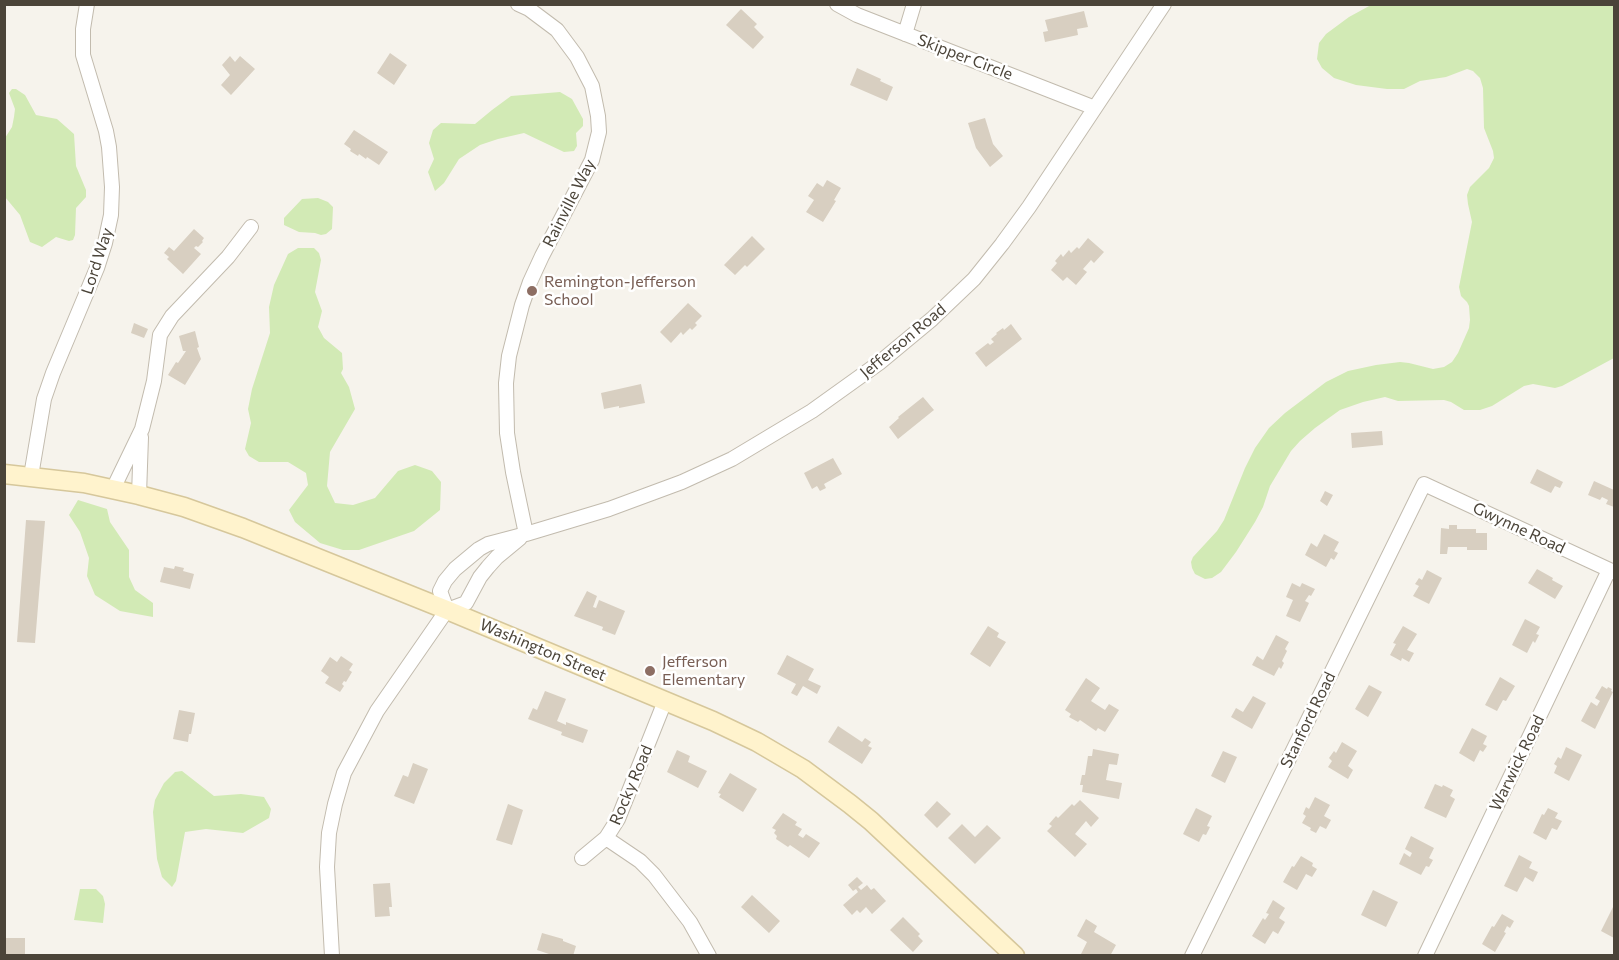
<!DOCTYPE html>
<html>
<head>
<meta charset="utf-8">
<style>
	body { margin:0 }
	#map { position:relative; width:1619px; height:960px; overflow:hidden; background:#f6f3ec; font-family:Commissioner,sans-serif }
	canvas { display:block }
	.frame { position:absolute; inset:0; border:6px solid #4b4439; pointer-events:none }
</style>
</head>
<body>
<div id="map">
<canvas width="1619" height="960"></canvas>
<div class="frame"></div>
</div>
<script>
const ctx = document.querySelector('canvas').getContext('2d');
ctx.lineJoin = 'round';
function paint(path, color) { ctx.fillStyle = color; ctx.fill(path, 'evenodd'); }
const poly = rows => new Path2D(rows.map(r => 'M' + r).join(''));
function strokePath(path, color, width, dash) { ctx.strokeStyle = color; ctx.lineWidth = width; ctx.lineCap = dash ? 'butt' : 'round'; ctx.setLineDash(dash || []); ctx.stroke(path); }
function drawText(font, color, halo, rows, align = 'center') {
  ctx.font = font + ' Commissioner,sans-serif'; ctx.lineWidth = 5; ctx.setLineDash([]); ctx.textBaseline = 'middle'; ctx.strokeStyle = halo; ctx.fillStyle = color; for (const [text, x, y, turn = 0] of rows) {
    ctx.save(); ctx.translate(x, y); ctx.rotate((+turn || 0) * Math.PI / 180); ctx.textAlign = isNaN(turn) ? turn : align; if (halo) ctx.strokeText(text, 0, 0); ctx.fillText(text, 0, 0); ctx.restore();
  }
}
paint(poly([
	[1371,5,1614,5,1614,358,1562,386,1555,388,1533,384,1524,386,1492,406,1480,410,1464,410,1451,402,1444,400,1398,401,1385,397,1363,402,1340,410,1315,428,1300,441,1291,451,1270,486,1263,507,1255,522,1236,552,1221,572,1212,578,1205,579,1195,574,1192,568,1191,562,1193,557,1217,531,1224,520,1245,468,1255,448,1269,428,1285,413,1326,382,1348,371,1376,365,1400,362,1409,363,1433,369,1444,367,1452,362,1458,353,1469,328,1470,320,1469,306,1467,302,1461,296,1459,287,1472,222,1468,204,1467,195,1470,187,1489,168,1494,158,1493,151,1484,128,1483,88,1480,78,1473,71,1467,69,1446,77,1420,81,1404,89,1387,89,1356,85,1334,78,1322,68,1317,59,1319,43,1326,34,1349,17],
	[12,89,16,89,25,95,36,115,57,119,74,134,76,166,86,190,86,197,76,208,75,235,73,240,69,241,56,237,42,247,30,242,20,215,5,197,5,138,12,127,14,117,15,109,9,93],
	[560,92,572,99,583,119,583,126,576,133,577,146,574,151,564,152,524,133,498,139,480,145,459,159,444,183,435,191,428,172,434,159,429,143,433,130,441,123,475,124,492,110,511,96],
	[318,198,328,202,333,207,332,229,326,234,321,235,315,233,299,232,284,225,284,218,302,199],
	[298,248,314,248,319,253,321,260,315,292,322,311,318,327,324,338,342,353,343,369,341,373,349,387,355,409,330,452,327,486,335,503,353,505,375,498,398,471,415,465,432,471,441,482,440,510,414,531,359,550,343,550,320,543,295,522,289,510,308,485,306,473,288,462,259,462,249,456,245,449,251,423,248,409,252,389,270,333,269,307,274,285,288,254],
	[78,500,107,509,110,522,129,550,129,577,135,590,153,603,153,617,120,611,95,595,87,576,89,558,80,532,69,515],
	[182,771,214,796,241,794,264,797,271,809,269,818,243,833,206,829,185,832,176,881,172,887,162,877,157,859,153,812,155,800,164,783,175,772],
	[80,889,96,889,103,896,105,904,103,923,74,920]
]), '#d2eab5');
paint(poly([
	[741,9,757,24,754,27,764,37,753,49,726,25],
	[1084,11,1088,27,1077,29,1078,35,1045,42,1043,32,1048,31,1045,20],
	[390,53,407,65,394,85,377,73],
	[230,56,235,62,240,56,255,69,231,95,221,85,230,75,222,65],
	[857,68,881,79,880,81,893,87,887,101,850,85],
	[985,118,993,144,1003,156,990,167,976,148,968,123],
	[354,130,388,152,379,165,367,157,366,159,359,154,358,156,350,151,351,149,344,144],
	[827,180,841,188,834,200,836,201,823,222,806,212,814,200,808,196,817,183,823,187],
	[194,229,204,238,202,241,203,242,198,247,196,246,194,248,201,254,183,274,167,259,169,257,164,253,169,247,174,251],
	[752,236,765,249,747,267,745,265,735,275,724,265],
	[1088,238,1104,252,1094,263,1091,260,1083,269,1087,272,1076,285,1067,277,1063,281,1051,270,1057,263,1055,261,1061,254,1063,257,1069,250,1071,253,1077,247,1079,249],
	[688,303,702,316,695,323,697,325,692,330,690,328,683,335,681,332,671,343,660,332],
	[134,323,148,329,144,338,131,333],
	[1011,324,1022,339,986,367,975,353,988,343,990,345,994,342,991,339,997,334,996,333,1003,328,1004,330],
	[195,331,199,347,197,348,201,359,185,385,168,375,176,362,178,363,186,351,183,351,179,336],
	[641,384,645,403,619,408,619,406,604,409,601,393],
	[923,397,934,410,898,439,889,427,899,418,898,417],
	[1382,431,1383,445,1352,448,1351,433],
	[833,458,842,474,824,484,826,488,820,491,817,486,812,489,804,473],
	[1537,469,1563,482,1560,488,1555,486,1551,493,1530,483],
	[1594,481,1614,490,1614,507,1606,504,1608,500,1602,497,1600,500,1588,495],
	[1325,491,1333,495,1327,506,1320,501],
	[26,520,45,521,35,643,17,642],
	[1449,525,1457,525,1457,529,1476,529,1476,533,1487,533,1487,550,1467,550,1467,547,1448,547,1447,554,1440,554,1441,528,1449,529],
	[1324,534,1339,542,1334,551,1338,553,1334,560,1331,558,1326,567,1305,555,1311,543,1317,547],
	[175,566,184,568,183,571,194,574,190,589,160,582,164,567,174,569],
	[1537,569,1553,578,1552,580,1563,586,1555,599,1528,583],
	[1427,570,1442,578,1429,604,1413,596,1419,586,1415,584,1419,578,1422,580],
	[1292,583,1300,587,1302,583,1315,589,1311,596,1309,595,1305,601,1309,603,1300,622,1286,616,1293,600,1286,597],
	[587,591,597,596,593,607,596,608,599,600,625,611,615,635,602,630,603,627,574,616],
	[1525,619,1540,627,1536,634,1539,635,1535,643,1533,641,1527,653,1512,645],
	[988,626,999,633,997,637,1006,642,990,667,970,654],
	[1403,626,1417,634,1407,650,1414,653,1409,662,1402,658,1401,661,1390,655,1396,644,1393,643],
	[1276,635,1289,642,1285,649,1287,651,1282,661,1284,663,1281,669,1279,667,1274,676,1252,665,1257,656,1263,660],
	[787,655,814,669,808,680,821,686,817,694,803,686,797,696,791,693,796,684,777,674],
	[341,656,353,664,349,670,352,672,346,682,344,681,342,684,344,686,340,692,325,683,329,677,321,671,330,657,337,662],
	[1500,677,1515,686,1506,701,1503,700,1497,711,1485,705],
	[1086,678,1100,688,1091,701,1105,710,1109,704,1119,710,1105,732,1098,728,1096,731,1080,720,1078,722,1069,717,1071,714,1065,710],
	[1369,685,1382,692,1368,717,1355,709],
	[1602,686,1607,689,1608,687,1612,689,1611,691,1613,692,1595,729,1581,721,1591,702,1597,706,1600,701,1595,698],
	[545,691,566,699,557,721,566,725,566,722,588,730,583,743,561,735,562,732,528,719,533,708,537,710],
	[1253,696,1266,703,1252,729,1231,717,1236,708,1243,712],
	[179,710,195,713,191,734,189,734,188,742,173,739],
	[838,726,862,742,865,738,871,742,868,746,872,748,862,764,828,742],
	[1472,728,1487,736,1483,744,1487,746,1483,752,1480,750,1474,762,1459,753],
	[1342,742,1357,751,1348,766,1353,770,1348,779,1328,767,1332,761,1329,758,1334,751,1336,753],
	[1566,747,1582,755,1569,781,1554,773,1557,766,1554,764,1558,757,1561,759],
	[1093,749,1119,754,1117,765,1109,764,1106,780,1122,783,1119,799,1082,792,1083,785,1080,785,1082,775,1085,775,1088,756,1092,756],
	[677,750,690,756,688,762,707,771,698,788,667,772],
	[1223,751,1237,757,1225,783,1211,776],
	[413,763,428,769,414,804,394,796,403,775,408,777],
	[730,773,757,789,743,812,719,797,721,794,718,793],
	[1435,784,1442,787,1443,785,1453,790,1450,796,1455,799,1446,818,1424,808],
	[1315,797,1330,805,1324,816,1331,820,1326,829,1320,826,1316,833,1310,830,1311,828,1302,823,1306,816,1303,814,1306,807,1309,809],
	[1080,800,1099,818,1091,827,1086,821,1075,834,1087,844,1075,857,1047,831,1052,826,1049,824,1056,816,1058,818,1072,804,1074,806],
	[937,801,951,814,937,828,924,815],
	[508,804,523,810,512,845,496,840],
	[1196,808,1212,816,1207,826,1210,827,1206,835,1203,834,1199,842,1183,834],
	[1548,808,1558,813,1555,818,1562,821,1557,830,1552,828,1546,840,1533,833,1542,814,1544,815],
	[783,813,797,822,795,825,802,829,798,835,803,838,806,834,820,843,809,858,790,845,788,847,776,839,777,836,774,833,776,830,772,828],
	[962,824,975,837,987,825,1001,838,975,864,948,838],
	[1411,836,1434,848,1429,858,1433,860,1429,867,1426,866,1421,875,1399,864,1404,853,1410,857,1412,853,1405,849],
	[1519,855,1532,862,1529,868,1538,872,1533,882,1525,877,1517,892,1504,886],
	[1301,856,1313,863,1312,866,1317,869,1312,877,1306,874,1297,890,1283,882,1292,866,1294,867],
	[857,877,863,883,858,887,861,890,867,885,871,890,874,888,886,901,872,914,866,907,860,913,857,910,852,915,843,905,858,892,856,889,853,891,848,885],
	[390,883,392,907,389,907,390,916,375,917,373,884],
	[1373,890,1398,902,1386,927,1361,915],
	[752,895,780,921,769,933,741,907],
	[1273,900,1285,908,1279,918,1285,922,1278,934,1273,931,1265,944,1252,936,1263,918,1265,920,1269,914,1266,913],
	[1613,907,1614,907,1614,938,1601,931],
	[1502,914,1514,921,1510,928,1507,926,1504,932,1506,933,1495,952,1482,944,1492,926,1494,927],
	[903,917,920,934,918,936,923,941,913,952,890,930],
	[1086,919,1097,926,1094,932,1116,945,1110,956,1084,956,1081,954,1087,942,1077,936],
	[542,933,563,939,563,941,576,946,573,956,555,956,537,950],
	[4,938,25,938,25,956,4,956]
]), '#d8cfc1');
const minor = poly([
	[518,4,529,9,557,30,577,57,592,86,598,116,599,132,592,160,542,256,530,282,522,305,509,356,506,383,507,433,513,472,526,534],
	[837,4,857,15,1095,108],
	[905,34,914,4],
	[31,476,44,399,53,373,97,268,105,243,111,215,112,187,109,147,106,131,83,55,83,29,87,4],
	[113,489,142,429,154,381,160,335,172,316,228,257,251,227],
	[139,495,141,437],
	[447,610,440,591,445,581,455,569,479,549,488,544,526,534,609,509,682,482,732,459,812,411,879,363,932,319,974,279,1002,244,1029,207,1164,4],
	[447,610,466,603,480,577,488,567,497,557,520,538],
	[606,838,640,861,654,875,690,922,709,956],
	[582,858,606,838,618,819,665,701],
	[332,956,327,867,329,833,335,804,344,773,377,711,447,610],
	[1192,956,1424,484,1614,572],
	[1425,956,1609,570]
]);
const secondary = poly([
	[4,474,84,483,139,495,184,507,243,528,447,610,713,721,757,742,803,769,850,804,871,821,1015,956]
]);
strokePath(minor, '#c2bbae', 16);
strokePath(secondary, '#d6c79b', 21);
strokePath(minor, '#fff', 14);
strokePath(secondary, '#fff3cd', 18);
for (const [x, y, r, color] of [
	[532,291,6,"#8d6e63"],
	[650,671,6,"#8d6e63"]
]) { const dot = new Path2D(); dot.arc(x, y, r, 0, 2 * Math.PI); ctx.fillStyle = color; ctx.fill(dot); strokePath(dot, '#fff', 2); }
drawText('16px', '#4b4439', '#fff', [
	["Skipper Circle",965,57,21],
	["Rainville Way",569,203,-63],
	["Lord Way",97,261,-72],
	["Jefferson Road",903,341,-40],
	["Gwynne Road",1519,528,25],
	["Washington Street",543,650,23],
	["Stanford Road",1308,720,-64],
	["Warwick Road",1517,763,-64],
	["Rocky Road",631,785,-67]
]);
drawText('16px', '#785e54', '#fff', [
	["Remington-Jefferson",544,282],
	["School",544,300],
	["Jefferson",662,662],
	["Elementary",662,680]
], 'left');
</script>
</body>
</html>
